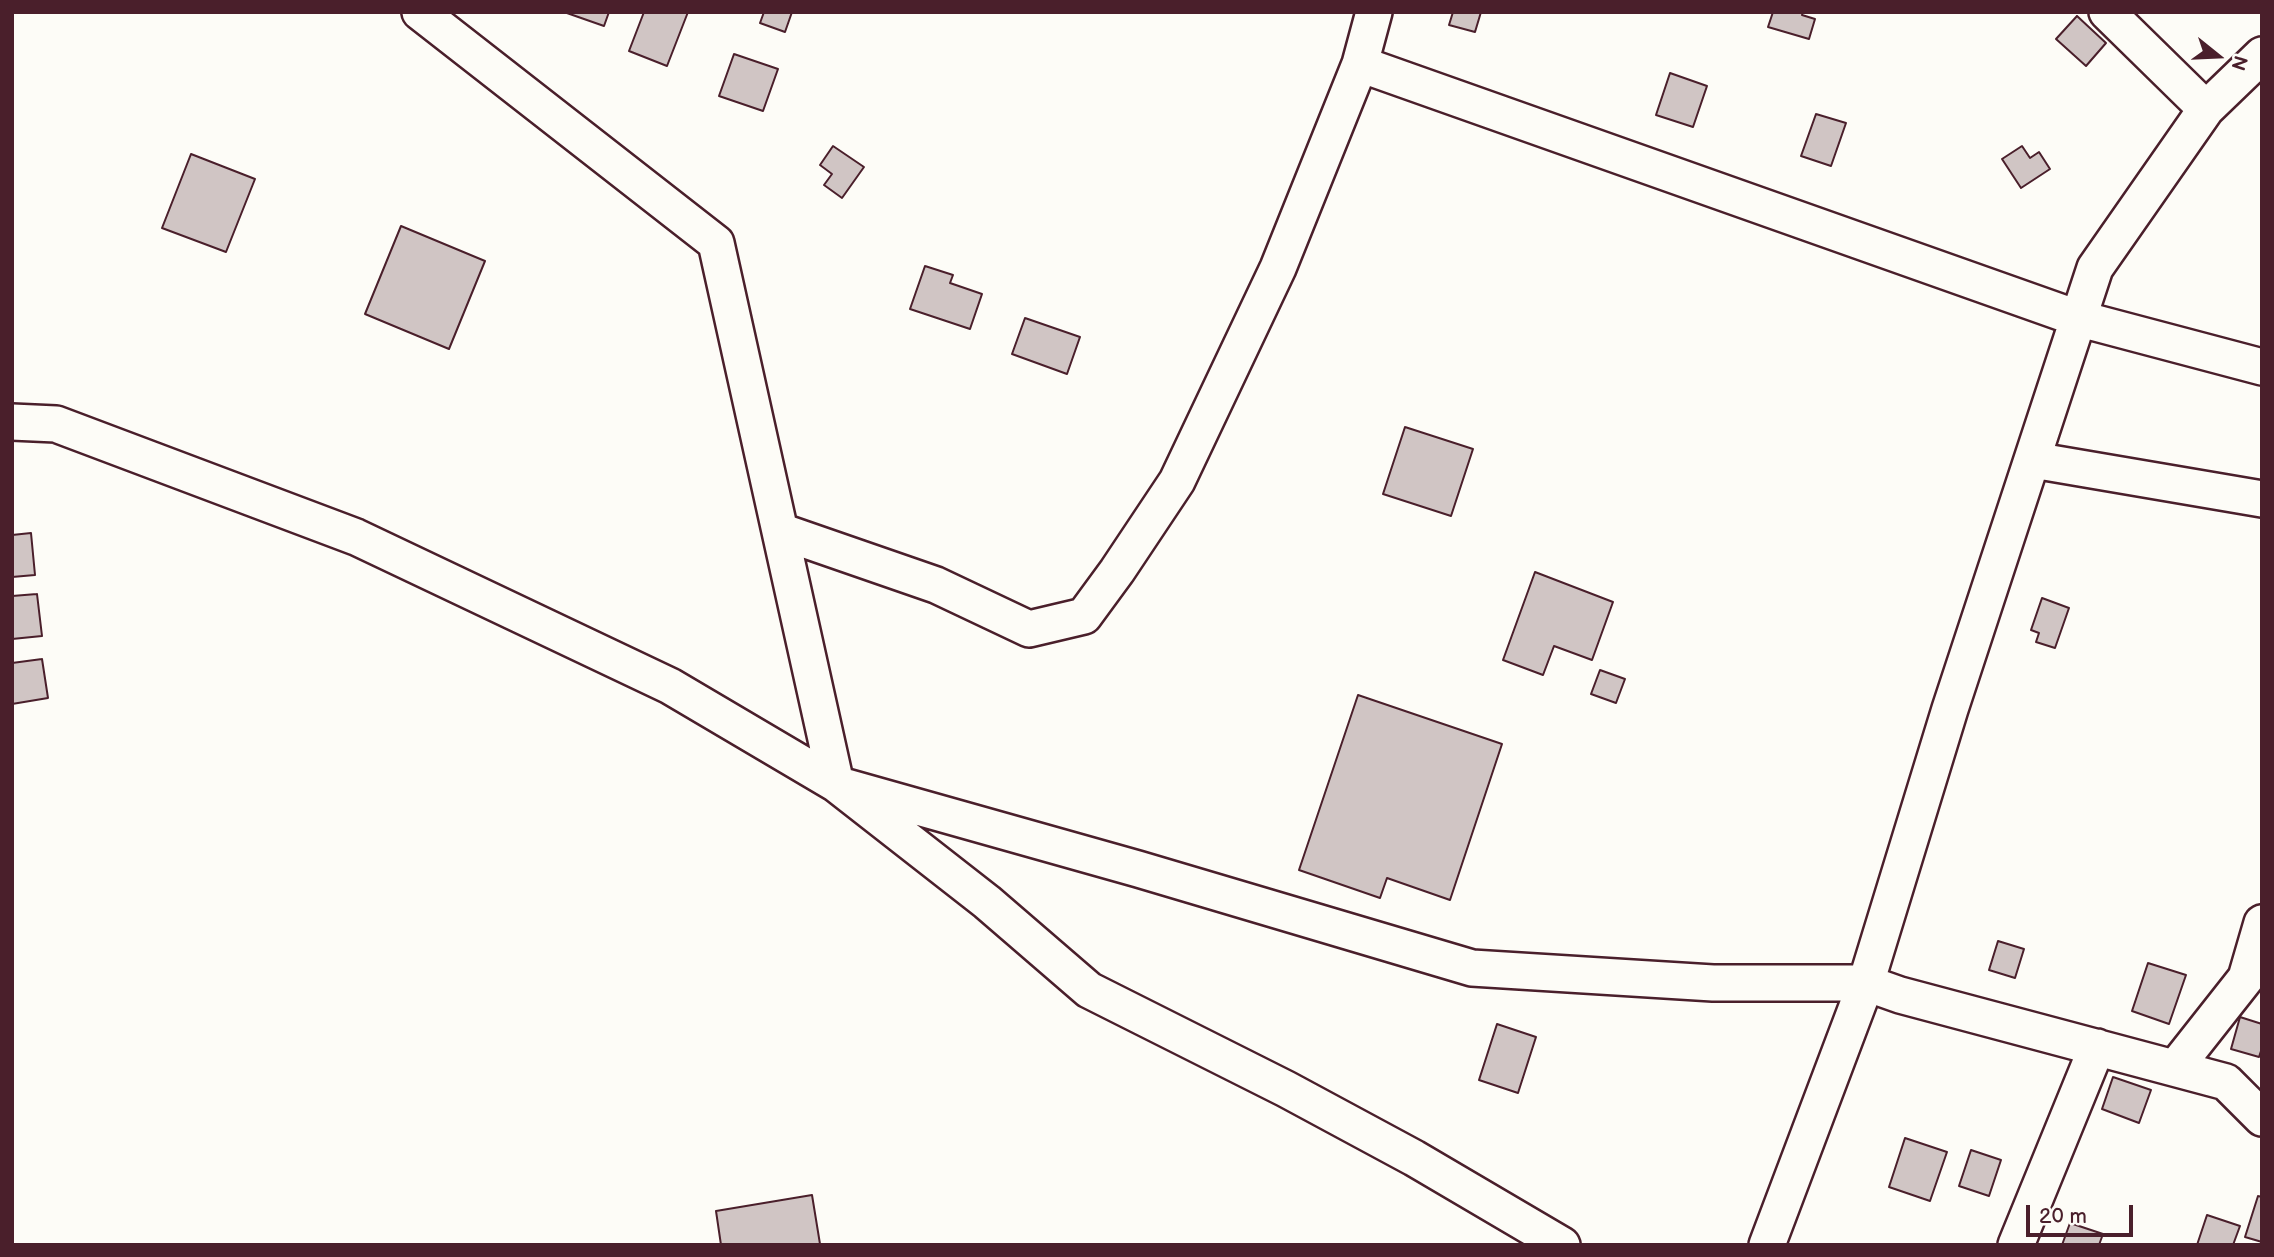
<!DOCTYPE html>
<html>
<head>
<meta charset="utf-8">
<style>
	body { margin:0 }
	#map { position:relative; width:2274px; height:1257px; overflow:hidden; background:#fdfcf7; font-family:"Balsamiq Sans",sans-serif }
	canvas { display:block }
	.frame { position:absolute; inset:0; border:14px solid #4a1f2b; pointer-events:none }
	.north { position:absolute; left:2183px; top:21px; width:70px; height:70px; -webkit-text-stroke:5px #fdfcf7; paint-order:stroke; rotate:108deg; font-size:19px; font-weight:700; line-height:28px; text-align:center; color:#4a1f2b }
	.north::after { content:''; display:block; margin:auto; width:24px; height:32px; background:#4a1f2b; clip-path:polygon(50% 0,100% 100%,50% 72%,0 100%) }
	.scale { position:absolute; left:2026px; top:1205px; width:107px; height:32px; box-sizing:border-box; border:4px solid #4a1f2b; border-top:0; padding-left:9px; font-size:21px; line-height:24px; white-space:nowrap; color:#4a1f2b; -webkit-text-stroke:5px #fdfcf7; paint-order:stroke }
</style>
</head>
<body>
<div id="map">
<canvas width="2274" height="1257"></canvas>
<div class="frame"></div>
<div class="north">N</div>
<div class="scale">20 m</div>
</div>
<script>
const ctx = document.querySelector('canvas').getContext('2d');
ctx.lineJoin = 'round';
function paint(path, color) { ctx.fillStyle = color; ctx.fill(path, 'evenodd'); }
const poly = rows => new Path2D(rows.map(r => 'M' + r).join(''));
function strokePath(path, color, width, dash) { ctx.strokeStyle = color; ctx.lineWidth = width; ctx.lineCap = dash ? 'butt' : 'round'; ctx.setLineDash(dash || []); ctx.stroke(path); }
const building = poly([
	[564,12,609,12,604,26,564,12],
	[644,12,688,12,667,66,629,51,644,12],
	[764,12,792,12,785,32,760,23,764,12],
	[1453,12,1481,12,1475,32,1449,25,1453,12],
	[1773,12,1803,12,1802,15,1815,19,1809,39,1768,27,1773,12],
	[2077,16,2106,43,2086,66,2056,39,2077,16],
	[734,54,778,69,763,111,719,96,734,54],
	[1670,73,1707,86,1693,127,1656,115,1670,73],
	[1816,114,1846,123,1831,166,1801,156,1816,114],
	[833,146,864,167,842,198,824,185,832,174,820,165,833,146],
	[2022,146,2030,158,2039,152,2050,169,2021,188,2002,159,2022,146],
	[191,154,255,179,226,252,162,228,191,154],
	[401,226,485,261,449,349,365,314,401,226],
	[925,266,953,275,950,283,982,294,970,329,910,309,925,266],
	[1025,318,1080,337,1067,374,1012,354,1025,318],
	[1405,427,1473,449,1451,516,1383,494,1405,427],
	[31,533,35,575,12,577,12,535,31,533],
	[1535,572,1613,602,1592,660,1554,646,1543,675,1503,660,1535,572],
	[37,594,42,636,12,639,12,596,37,594],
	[2042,598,2069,608,2055,648,2036,642,2039,633,2031,630,2042,598],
	[42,659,48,698,12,704,12,663,42,659],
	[1600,670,1625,679,1616,703,1591,694,1600,670],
	[1358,695,1502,744,1450,900,1387,878,1380,898,1299,870,1358,695],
	[1998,941,2024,949,2015,978,1989,970,1998,941],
	[2148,963,2186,975,2169,1024,2132,1011,2148,963],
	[2240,1017,2262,1024,2262,1048,2259,1057,2231,1049,2240,1017],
	[1497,1024,1536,1037,1518,1093,1479,1080,1497,1024],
	[2113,1077,2151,1090,2139,1123,2102,1109,2113,1077],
	[1905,1138,1947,1152,1930,1201,1889,1187,1905,1138],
	[1971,1150,2001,1160,1989,1196,1959,1186,1971,1150],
	[812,1195,820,1244,721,1245,716,1211,812,1195],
	[2258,1196,2262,1197,2262,1242,2245,1237,2258,1196],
	[2207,1215,2240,1226,2233,1245,2197,1245,2207,1215],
	[2070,1223,2103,1234,2099,1245,2062,1245,2070,1223]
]);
paint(building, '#d0c5c4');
strokePath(building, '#4a1f2b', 2);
const street = poly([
	[420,12,716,243,836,784,987,902,1089,990,1286,1089,1414,1158,1562,1245],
	[1374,12,1360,64,2077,318,2262,367],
	[2107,12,2206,109],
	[12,422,56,424,356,537,670,686,836,784,1138,869,1472,968,1713,983,1866,983,1950,709,2095,268,2206,109,2262,55],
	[2033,460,2262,499],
	[780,531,936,585,1029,629,1084,616,1117,571,1177,481,1278,268,1360,64],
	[2175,1068,2246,978,2262,923],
	[1767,1245,1866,983,1900,995,2226,1082,2262,1118],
	[2016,1245,2097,1047]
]);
strokePath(street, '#4a1f2b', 40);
strokePath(street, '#fdfcf7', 35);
</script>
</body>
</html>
